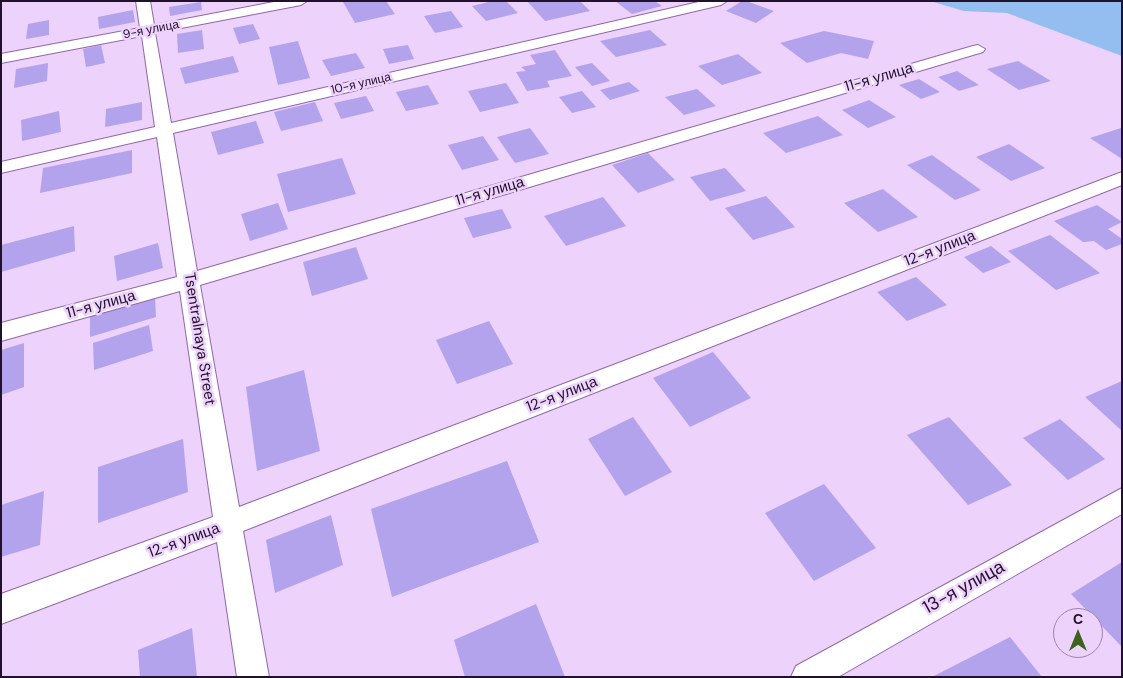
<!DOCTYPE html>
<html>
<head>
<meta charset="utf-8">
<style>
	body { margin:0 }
	#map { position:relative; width:1123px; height:678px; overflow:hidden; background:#edd2fc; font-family:"DM Sans",sans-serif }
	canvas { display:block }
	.frame { position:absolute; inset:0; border:2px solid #22112b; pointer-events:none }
	.north { position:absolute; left:1053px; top:608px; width:50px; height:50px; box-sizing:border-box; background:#edd2fc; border:1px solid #9c85a8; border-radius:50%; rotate:0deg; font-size:14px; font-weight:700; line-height:20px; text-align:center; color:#22112b }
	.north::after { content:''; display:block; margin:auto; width:18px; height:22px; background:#3c621c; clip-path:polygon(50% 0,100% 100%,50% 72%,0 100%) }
</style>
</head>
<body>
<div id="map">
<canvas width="1123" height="678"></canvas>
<div class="frame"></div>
<div class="north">С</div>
</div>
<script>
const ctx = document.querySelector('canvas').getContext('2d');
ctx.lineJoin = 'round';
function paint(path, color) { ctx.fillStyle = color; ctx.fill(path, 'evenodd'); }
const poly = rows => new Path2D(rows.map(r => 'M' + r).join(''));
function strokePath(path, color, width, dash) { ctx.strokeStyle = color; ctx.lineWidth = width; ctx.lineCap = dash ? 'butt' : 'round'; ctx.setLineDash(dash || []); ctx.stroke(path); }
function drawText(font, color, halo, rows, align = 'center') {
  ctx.font = font + ' "DM Sans",sans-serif'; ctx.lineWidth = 5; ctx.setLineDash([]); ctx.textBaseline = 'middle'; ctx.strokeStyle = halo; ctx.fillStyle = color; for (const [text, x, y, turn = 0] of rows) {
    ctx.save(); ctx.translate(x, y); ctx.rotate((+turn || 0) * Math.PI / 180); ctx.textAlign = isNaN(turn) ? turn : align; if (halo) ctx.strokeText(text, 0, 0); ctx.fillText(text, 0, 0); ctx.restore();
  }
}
paint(poly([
	[930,1,1122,1,1122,56,1007,13,964,11]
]), '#94bef0');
paint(poly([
	[347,1,386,1,395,14,355,23,343,2],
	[493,1,506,1,518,13,486,21,472,6],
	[527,1,580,1,590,11,545,21],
	[615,1,655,1,662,6,632,14],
	[742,1,746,1,774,11,756,23,726,11],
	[201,2,202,10,170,16,169,7],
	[133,10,135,22,99,29,98,17],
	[451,11,463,27,435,33,424,16],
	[49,20,49,35,26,39,28,24],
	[253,24,260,39,239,44,233,28],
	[202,30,204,49,178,53,177,34],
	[650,30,667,45,616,57,600,41],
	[824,31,874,41,868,59,841,53,807,63,780,43],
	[298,41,310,78,278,85,269,47],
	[101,45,105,63,86,67,83,49],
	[408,45,414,59,389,64,383,49],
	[555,50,572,76,547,81,550,87,527,91,516,72,526,71,521,67,536,64,530,55],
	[356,53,365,68,331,76,322,60],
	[738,54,762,73,722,85,698,66],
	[233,56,239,72,185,84,180,68],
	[1018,61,1051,81,1019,90,987,69],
	[48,63,47,81,14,88,16,69],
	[592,63,610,81,592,86,575,67],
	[957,71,979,85,959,91,938,77],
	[919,79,940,92,921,99,899,85],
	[629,82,640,91,610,100,600,90],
	[506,83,519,103,480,112,468,91],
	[428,85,439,104,406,111,396,92],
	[697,89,716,106,684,115,665,97],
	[582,91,596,107,572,113,559,97],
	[366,96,374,111,341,119,334,103],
	[869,100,896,117,868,128,842,110],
	[142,102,142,120,105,127,106,109],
	[315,102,323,121,281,131,274,112],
	[59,111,61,132,22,141,21,120],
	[818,116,843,135,786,153,763,133],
	[256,121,264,143,218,155,211,132],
	[530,128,549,154,515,163,497,137],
	[1121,128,1122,159,1090,138],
	[483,136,499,160,462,170,448,145],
	[1009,144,1045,168,1011,181,976,157],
	[132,150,132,173,40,193,43,168],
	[648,153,675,180,638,193,612,165],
	[932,155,981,190,955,200,907,165],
	[342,158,356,194,288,212,277,174],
	[725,168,746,191,710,201,690,177],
	[883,189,918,217,878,232,844,203],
	[766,196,795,227,753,240,725,208],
	[603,197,626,226,566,246,544,216],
	[278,203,288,229,250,241,241,214],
	[1097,205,1122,222,1108,229,1122,239,1122,244,1106,250,1094,241,1083,242,1054,221],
	[502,209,512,228,473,238,464,218],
	[74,226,75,251,1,272,1,245],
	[1050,235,1100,273,1056,290,1008,251],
	[158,243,163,268,117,281,114,256],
	[991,246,1011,262,983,273,964,257],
	[356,247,368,279,312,296,303,262],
	[916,277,947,305,907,321,877,292],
	[155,297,156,317,90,337,90,315],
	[489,321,513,364,457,384,436,340],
	[149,325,153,351,94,370,93,343],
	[24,343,24,387,1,395,1,350],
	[713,352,751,398,690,427,653,378],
	[304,370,320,451,257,471,246,387],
	[1122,381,1122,431,1085,397],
	[633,417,672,472,625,496,588,439],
	[949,417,1012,485,968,505,907,435],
	[1060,419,1105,459,1068,480,1023,438],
	[183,439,188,492,98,523,98,467],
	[507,461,539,542,392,597,371,509],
	[824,484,876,548,814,581,765,513],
	[44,491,40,545,1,557,1,505],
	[331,515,343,565,275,593,266,540],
	[1122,562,1122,647,1071,594],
	[536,604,565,677,465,677,454,640],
	[192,628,197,677,140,677,138,650],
	[1010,637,1042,677,932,677]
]), '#b3a3ed');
const street = poly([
	[136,1,150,1,154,25,279,1,307,1,301,5,155,33,171,123,703,1,727,1,721,5,173,133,197,271,973,46,978,45,985,49,983,52,200,285,239,507,1122,172,1122,185,243,531,269,677,237,677,217,542,1,624,1,594,213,517,180,291,1,341,1,323,177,277,157,137,1,173,1,162,155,127,142,36,1,63,1,54,140,28,136,1],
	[1122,488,1122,514,838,677,791,677,796,666,1122,488]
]);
strokePath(street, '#9268a8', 2);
paint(street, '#fff');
drawText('12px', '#22112b', '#edd2fc', [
	["9-я улица",151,30,-11],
	["10-я улица",361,84,-13]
]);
drawText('15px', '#22112b', '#edd2fc', [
	["11-я улица",879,78,-16],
	["11-я улица",490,192,-16],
	["12-я улица",940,249,-21],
	["11-я улица",101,305,-15],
	["Tsentralnaya Street",199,339,81],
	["12-я улица",562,395,-21],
	["12-я улица",184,541,-20]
]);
drawText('18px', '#22112b', '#edd2fc', [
	["13-я улица",964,588,-29]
]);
</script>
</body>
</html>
